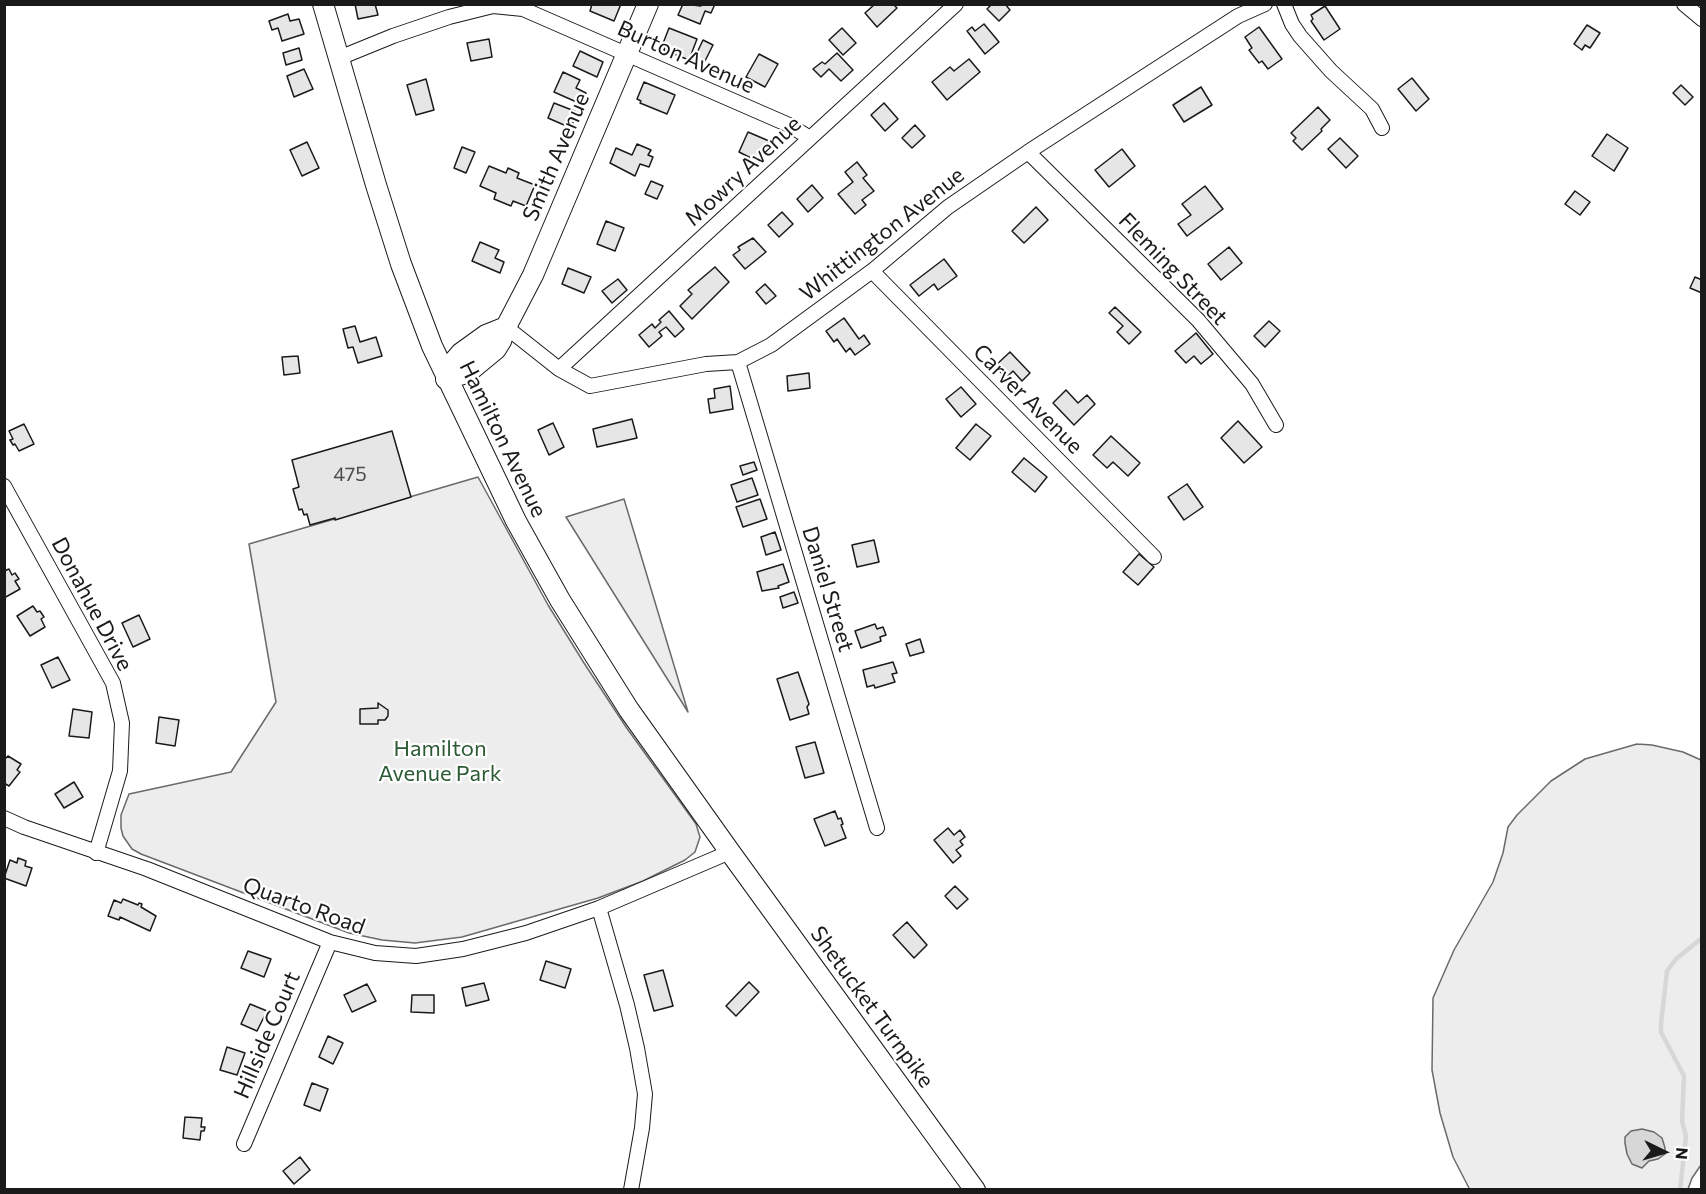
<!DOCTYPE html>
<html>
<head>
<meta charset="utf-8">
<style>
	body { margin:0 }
	#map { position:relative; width:1706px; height:1194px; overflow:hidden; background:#fff; font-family:Commissioner,sans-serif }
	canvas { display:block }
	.frame { position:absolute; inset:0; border:6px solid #1a1a1a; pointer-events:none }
	.north { position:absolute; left:1634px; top:1122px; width:60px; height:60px; -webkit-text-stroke:4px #fff; paint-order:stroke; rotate:95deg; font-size:16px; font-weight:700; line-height:24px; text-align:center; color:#1a1a1a }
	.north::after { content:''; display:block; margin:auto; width:21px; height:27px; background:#1a1a1a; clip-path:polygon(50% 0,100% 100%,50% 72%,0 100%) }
</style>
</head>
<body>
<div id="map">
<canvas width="1706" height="1194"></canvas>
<div class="frame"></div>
<div class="north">N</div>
</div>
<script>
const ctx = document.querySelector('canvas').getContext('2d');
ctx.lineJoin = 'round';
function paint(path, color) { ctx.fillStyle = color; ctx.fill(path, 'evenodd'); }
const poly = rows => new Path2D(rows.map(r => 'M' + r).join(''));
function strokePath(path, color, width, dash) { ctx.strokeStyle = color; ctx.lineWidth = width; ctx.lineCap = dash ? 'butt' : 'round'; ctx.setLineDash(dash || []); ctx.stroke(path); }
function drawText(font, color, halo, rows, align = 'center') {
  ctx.font = font + ' Commissioner,sans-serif'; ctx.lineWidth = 4.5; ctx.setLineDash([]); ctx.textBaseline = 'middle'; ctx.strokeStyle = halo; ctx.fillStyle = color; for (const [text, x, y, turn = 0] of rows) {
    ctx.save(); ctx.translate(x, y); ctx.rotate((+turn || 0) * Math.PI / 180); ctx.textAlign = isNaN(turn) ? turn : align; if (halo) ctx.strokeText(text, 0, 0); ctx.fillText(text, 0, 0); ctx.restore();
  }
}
const built = poly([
	[478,477,548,605,584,663,626,727,696,824,700,837,695,852,685,860,643,881,598,898,462,937,415,943,382,940,349,933,141,854,132,849,123,836,121,828,121,815,129,794,231,772,276,702,249,544,478,477],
	[624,499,688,712,566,517,624,499],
	[1637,744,1652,745,1683,752,1701,760,1701,1165,1692,1178,1688,1189,1470,1190,1453,1157,1440,1113,1432,1070,1433,998,1454,950,1493,882,1503,853,1508,827,1517,815,1551,781,1585,759,1637,744]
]);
paint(built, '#ededed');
strokePath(built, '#6a6a6a', 1.5);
const water = poly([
	[1642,1129,1654,1132,1662,1138,1665,1148,1665,1154,1658,1159,1649,1161,1642,1168,1632,1164,1627,1154,1625,1143,1625,1137,1631,1131,1642,1129]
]);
paint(water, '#d7d7d7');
strokePath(water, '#6a6a6a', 1.5);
strokePath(poly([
	[1680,1190,1686,1136,1682,1121,1684,1076,1661,1032,1661,1024,1667,971,1676,959,1702,938]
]), '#d7d7d7', 4.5);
const building = poly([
	[355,4,375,4,378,15,358,19,355,4],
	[592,4,621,4,614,21,590,11,592,4],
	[683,4,701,6,702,4,715,4,711,13,705,11,700,24,678,15,683,4],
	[875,4,893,4,897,8,877,27,865,13,875,4],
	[992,4,1005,4,1010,10,999,21,987,9,992,4],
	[1325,6,1340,29,1324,40,1311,21,1313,19,1311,15,1325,6],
	[288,14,290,21,299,19,304,34,282,41,278,28,272,30,269,21,288,14],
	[984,24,999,42,985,54,967,31,972,27,975,31,984,24],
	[1587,25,1600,33,1590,48,1585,45,1582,50,1574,44,1587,25],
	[1259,27,1282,59,1268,69,1262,61,1259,63,1249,50,1252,48,1245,37,1259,27],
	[669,28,697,39,689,60,664,50,665,47,662,46,669,28],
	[842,28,856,43,843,55,829,40,842,28],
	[489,39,492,57,471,61,467,43,489,39],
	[703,40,713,45,705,61,695,57,703,40],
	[299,48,302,60,286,65,283,53,299,48],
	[580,51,603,62,597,77,573,66,580,51],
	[837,53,853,70,841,81,829,69,821,77,813,69,822,62,825,64,837,53],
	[759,54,778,64,765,87,746,77,759,54],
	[969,59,980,72,947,100,932,82,950,67,954,71,969,59],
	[304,69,313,89,294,97,287,76,304,69],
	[563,72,580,80,576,88,586,93,581,104,554,92,563,72],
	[1412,78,1429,99,1416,111,1398,89,1412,78],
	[426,79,434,110,416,115,407,85,426,79],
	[644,82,675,95,667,114,640,103,641,101,637,99,644,82],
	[1681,85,1693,97,1685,105,1673,93,1681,85],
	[1201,87,1212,105,1184,122,1173,105,1201,87],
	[554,103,577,112,571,128,548,118,554,103],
	[884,103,898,119,885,131,871,115,884,103],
	[1318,107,1330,120,1321,129,1322,131,1302,150,1293,141,1296,138,1291,133,1318,107],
	[915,125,925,136,912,148,902,138,915,125],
	[748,132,769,141,760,159,754,156,753,159,739,152,748,132],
	[1607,134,1628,148,1614,171,1592,156,1607,134],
	[1340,138,1358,156,1346,168,1328,149,1340,138],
	[307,142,319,168,302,176,290,150,307,142],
	[637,144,651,150,648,155,653,157,649,167,640,164,635,176,610,163,616,148,632,155,637,144],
	[462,147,475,152,466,173,454,168,462,147],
	[1122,149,1135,166,1109,187,1095,170,1122,149],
	[857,162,867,175,863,178,874,191,862,200,866,205,855,214,838,194,853,182,845,172,857,162],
	[489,166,506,173,508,168,519,173,517,178,535,185,526,206,513,201,511,206,494,199,496,193,480,186,489,166],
	[651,181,663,186,657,199,645,194,651,181],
	[812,185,823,198,808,212,797,199,812,185],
	[1205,186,1223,209,1187,236,1178,224,1191,215,1182,204,1205,186],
	[1575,191,1590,202,1580,215,1565,204,1575,191],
	[1036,207,1048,220,1024,243,1012,231,1036,207],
	[782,212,793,224,779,237,768,225,782,212],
	[606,221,624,228,615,251,597,244,606,221],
	[753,238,766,252,745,269,733,255,740,250,738,247,753,238],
	[480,242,499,250,495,258,504,262,500,273,472,261,480,242],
	[1229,247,1242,263,1221,280,1208,264,1229,247],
	[944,259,957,276,938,290,934,284,919,296,910,285,944,259],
	[715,267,729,282,692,319,680,306,692,294,688,290,715,267],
	[568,268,591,277,584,293,562,284,568,268],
	[1695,277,1702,280,1702,293,1690,288,1695,277],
	[618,279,627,290,612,303,602,291,618,279],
	[765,284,776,296,766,304,756,292,765,284],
	[1115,307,1141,332,1129,344,1117,332,1123,326,1109,313,1115,307],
	[669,311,684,329,675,337,666,327,659,332,662,336,649,347,639,335,652,324,655,328,661,322,659,320,669,311],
	[844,318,859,339,864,335,870,344,855,355,850,348,846,352,837,339,834,342,826,331,844,318],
	[1269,321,1280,331,1265,347,1254,336,1269,321],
	[355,326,360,342,376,337,382,356,358,363,353,347,348,348,343,329,355,326],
	[1196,333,1213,354,1201,364,1194,356,1186,363,1175,351,1196,333],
	[1010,352,1030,373,1022,381,1013,371,1006,378,995,366,1010,352],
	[298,356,300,373,284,375,282,357,298,356],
	[809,373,810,388,788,391,787,376,809,373],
	[730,386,733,409,710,413,708,399,715,398,714,389,730,386],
	[961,387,976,404,961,417,946,399,961,387],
	[1066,390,1078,403,1087,395,1095,404,1074,425,1053,403,1066,390],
	[632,419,637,438,597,447,593,429,632,419],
	[1238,421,1262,447,1244,463,1221,438,1238,421],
	[553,423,564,447,549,455,538,430,553,423],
	[24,424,34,444,19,451,15,444,13,445,10,440,13,439,9,431,24,424],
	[976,424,991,436,970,460,956,448,976,424],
	[392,431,411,497,335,520,335,518,310,525,307,514,304,515,302,509,299,510,293,489,299,487,292,460,392,431],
	[1111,436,1140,463,1128,476,1113,462,1107,468,1093,455,1111,436],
	[1024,458,1047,477,1035,492,1012,472,1024,458],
	[754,462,757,470,743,475,740,466,754,462],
	[752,478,758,495,737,502,731,485,752,478],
	[1187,484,1203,507,1184,520,1168,497,1187,484],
	[760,499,767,519,743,527,736,507,760,499],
	[775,532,781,550,766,555,761,537,775,532],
	[874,540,879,562,857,567,852,545,874,540],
	[1139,554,1154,567,1138,585,1123,572,1139,554],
	[783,564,789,582,778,586,779,588,762,591,757,572,783,564],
	[9,569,12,575,15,573,19,579,15,581,20,589,4,598,4,571,9,569],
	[794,592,798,603,783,608,780,597,794,592],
	[33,606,37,612,40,611,44,617,41,619,45,627,30,636,17,616,33,606],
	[139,615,150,639,133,647,122,623,139,615],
	[875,624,877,629,883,627,886,635,880,637,881,641,861,648,855,631,875,624],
	[920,639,924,652,910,656,906,644,920,639],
	[58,657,70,680,52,688,41,665,58,657],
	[893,662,897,673,892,674,895,682,875,688,874,685,867,687,863,670,893,662],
	[798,672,809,704,807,707,809,714,790,720,777,679,798,672],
	[378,703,388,710,388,716,385,720,378,720,378,724,360,724,360,709,378,708,378,703],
	[73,709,92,712,89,738,69,736,73,709],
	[159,717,179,720,175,746,156,743,159,717],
	[815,742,824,773,805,778,796,747,815,742],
	[8,756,21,764,17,770,20,772,9,786,4,783,4,760,8,756],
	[74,782,83,797,64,808,55,794,74,782],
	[835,811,838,819,841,818,843,824,841,825,846,838,825,846,814,819,835,811],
	[948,828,954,835,960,830,965,837,960,841,963,845,956,850,961,856,953,863,934,840,948,828],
	[18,858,26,861,25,866,32,868,26,886,4,878,10,860,17,863,18,858],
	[955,886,968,899,957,909,945,896,955,886],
	[123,899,138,905,139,903,142,904,141,907,156,916,150,931,120,917,119,920,108,916,114,900,121,903,123,899],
	[907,922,927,945,914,958,893,935,907,922],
	[248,951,271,959,264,977,241,968,248,951],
	[546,961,571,969,565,988,540,980,546,961],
	[663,970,673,1006,654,1011,644,975,663,970],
	[749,982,759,992,736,1016,726,1006,749,982],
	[484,983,489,1000,466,1006,462,988,484,983],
	[367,984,376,1001,352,1012,344,995,367,984],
	[412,995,434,995,434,1013,411,1012,412,995],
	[250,1004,267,1011,257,1031,241,1024,250,1004],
	[328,1036,343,1043,333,1064,319,1057,328,1036],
	[227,1047,245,1053,237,1075,220,1070,227,1047],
	[312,1083,328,1089,320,1111,304,1105,312,1083],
	[185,1117,202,1118,201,1127,205,1127,204,1131,201,1131,200,1140,183,1138,185,1117],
	[300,1157,310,1170,294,1184,283,1171,300,1157]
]);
paint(building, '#e6e6e6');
strokePath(building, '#1a1a1a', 1.5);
const street = poly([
	[1284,4,1292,24,1300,36,1331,71,1372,109,1382,128],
	[1684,4,1702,19],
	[339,58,393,36,449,17,493,6,523,9,789,125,810,138],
	[1028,152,1198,320,1252,384,1276,425],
	[872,271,1154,557],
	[506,327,559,369,590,386,706,364,738,362,771,345,872,271,948,207,1028,152,1238,16,1265,4],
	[738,362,877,828],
	[559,369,956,4],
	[4,486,113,683,122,723,120,771,96,853],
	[4,818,24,827,147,869,330,942,375,953,416,956,463,949,526,933,599,908,730,852],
	[599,908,627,1005,637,1048,645,1094,642,1128,631,1190],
	[244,1144,330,942]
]);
const secondary = poly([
	[323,4,376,185,401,264,432,346,516,521,560,600,629,710,730,852,975,1190],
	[446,379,467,373,496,349,501,341,506,327,533,275,648,4],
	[446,379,449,367,461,353,486,335,506,327]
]);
strokePath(street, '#1a1a1a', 16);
strokePath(secondary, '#1a1a1a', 22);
strokePath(street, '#fff', 14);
strokePath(secondary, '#fff', 20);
drawText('20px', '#4d4d4d', null, [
	["475",350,474]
]);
drawText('22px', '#1a1a1a', '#fff', [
	["Burton Avenue",686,57,24],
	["Smith Avenue",556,157,-67],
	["Mowry Avenue",743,171,-43],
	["Whittington Avenue",882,234,-38],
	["Fleming Street",1173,269,46],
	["Carver Avenue",1028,399,45],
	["Hamilton Avenue",503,439,64],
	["Daniel Street",828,589,73],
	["Donahue Drive",92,604,62],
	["Quarto Road",304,906,20],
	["Shetucket Turnpike",872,1007,54],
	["Hillside Court",267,1035,-67]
]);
drawText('22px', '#2b5a34', '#fff', [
	["Hamilton",440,749],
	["Avenue Park",440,774]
]);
</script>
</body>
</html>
